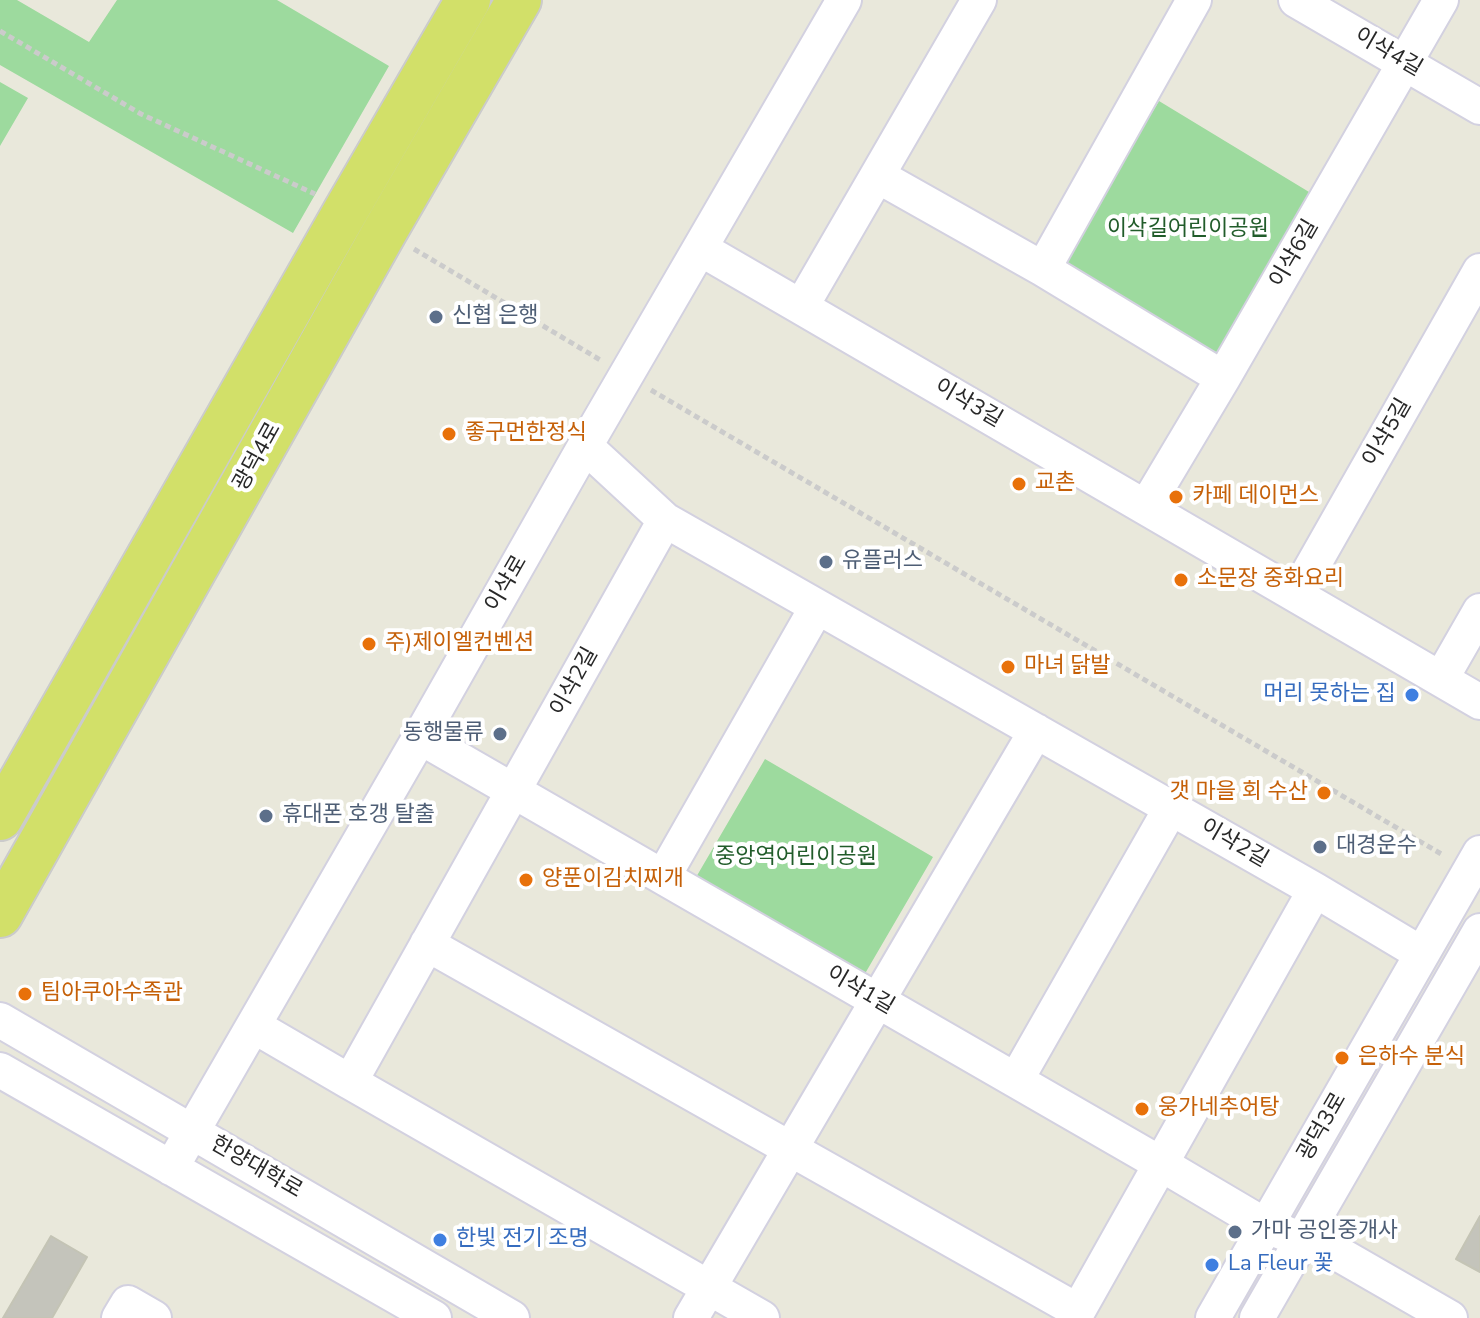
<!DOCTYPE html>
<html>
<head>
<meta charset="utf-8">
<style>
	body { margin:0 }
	canvas { display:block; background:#e9e8db }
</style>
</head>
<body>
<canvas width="1480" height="1318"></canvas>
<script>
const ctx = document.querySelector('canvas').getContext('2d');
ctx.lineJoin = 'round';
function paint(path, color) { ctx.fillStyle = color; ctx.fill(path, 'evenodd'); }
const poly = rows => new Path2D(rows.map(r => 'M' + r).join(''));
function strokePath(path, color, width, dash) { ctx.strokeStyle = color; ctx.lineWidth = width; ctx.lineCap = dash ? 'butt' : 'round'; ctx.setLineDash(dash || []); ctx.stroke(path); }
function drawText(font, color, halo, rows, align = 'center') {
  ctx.font = font + ' "Nunito Sans","Noto Sans KR",sans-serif'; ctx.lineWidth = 8; ctx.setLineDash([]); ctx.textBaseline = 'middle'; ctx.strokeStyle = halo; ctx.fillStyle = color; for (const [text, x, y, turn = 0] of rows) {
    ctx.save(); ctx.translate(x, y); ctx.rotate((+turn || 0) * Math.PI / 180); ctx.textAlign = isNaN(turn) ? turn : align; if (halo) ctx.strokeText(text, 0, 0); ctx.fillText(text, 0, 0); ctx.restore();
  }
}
paint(poly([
	[0,0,17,0,89,42,117,0,277,0,389,66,293,233,0,65],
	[0,82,28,98,0,146],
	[1159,101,1314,195,1216,358,1061,265],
	[765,759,933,857,863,977,695,879]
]), '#9dda9e');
const building = poly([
	[1480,1216,1480,1272,1456,1259,1480,1216],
	[51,1236,87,1257,52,1318,3,1318,51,1236]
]);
paint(building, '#c4c4bb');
strokePath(building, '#c4c4b5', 2);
const minor = poly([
	[979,0,801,307,1480,702],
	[1296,0,1480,107],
	[878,176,1043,269,1223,378],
	[701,249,801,307],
	[1043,269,1194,0],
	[585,446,665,520],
	[1146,507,1223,378,1441,0],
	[1296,595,1480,271],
	[1441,679,1480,611],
	[420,737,1161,1164,1266,1226,1337,1253,1450,1318],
	[663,877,817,607],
	[427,944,1078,1311],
	[0,1020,512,1318],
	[254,1026,350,1082],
	[0,1070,434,1318],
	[1016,1080,1171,808],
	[171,1168,420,737,585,446,844,0],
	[119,1318,128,1303,154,1318],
	[691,1318,1036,731],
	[762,1318,350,1082,665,520,1315,890,1422,954],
	[1074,1318,1315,890],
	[1213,1318,1480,853],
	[1257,1318,1480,931]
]);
const major = poly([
	[0,818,345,212,468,0],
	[0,915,385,231,519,0]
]);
strokePath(minor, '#d3d1e0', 38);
strokePath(major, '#cbcbcb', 48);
strokePath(poly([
	[0,31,141,114,315,194],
	[414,249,602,361],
	[651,390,1443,855]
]), '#cbcbcb', 5, [6, 4]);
strokePath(minor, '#fff', 34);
strokePath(major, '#d2e069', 44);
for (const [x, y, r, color] of [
	[436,317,8,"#5c6f8a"],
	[449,434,8,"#e8710a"],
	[1019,484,8,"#e8710a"],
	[1176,497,8,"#e8710a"],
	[826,562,8,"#5c6f8a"],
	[1181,580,8,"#e8710a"],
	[369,644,8,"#e8710a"],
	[1008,667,8,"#e8710a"],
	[1412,695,8,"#3f7fe0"],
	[500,734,8,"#5c6f8a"],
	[1324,793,8,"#e8710a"],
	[266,816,8,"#5c6f8a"],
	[1320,847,8,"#5c6f8a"],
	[526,880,8,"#e8710a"],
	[25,994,8,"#e8710a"],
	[1342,1058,8,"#e8710a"],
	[1142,1109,8,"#e8710a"],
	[1235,1232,8,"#5c6f8a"],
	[440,1240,8,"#3f7fe0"],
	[1212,1265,8,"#3f7fe0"]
]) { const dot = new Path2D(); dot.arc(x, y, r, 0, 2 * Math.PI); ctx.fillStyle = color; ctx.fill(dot); strokePath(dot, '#fff', 3); }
drawText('22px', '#282828', '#fff', [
	["이삭4길",1388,53,30],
	["이삭6길",1295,254,-60],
	["이삭3길",968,404,30],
	["이삭5길",1388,433,-60],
	["광덕4로",258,457,-61],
	["이삭로",507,584,-60],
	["이삭2길",575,682,-61],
	["이삭2길",1234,844,30],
	["이삭1길",860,991,30],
	["광덕3로",1323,1127,-60],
	["한양대학로",256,1168,30]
]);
drawText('22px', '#215c2a', '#fff', [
	["이삭길어린이공원",1188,230],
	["중앙역어린이공원",796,858]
]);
drawText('22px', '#4e5e75', '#fff', [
	["신협 은행",452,317],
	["유플러스",842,562],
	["동행물류",484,734,"right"],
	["휴대폰 호갱 탈출",282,816],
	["대경운수",1336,847],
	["가마 공인중개사",1251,1232]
], 'left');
drawText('22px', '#c56008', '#fff', [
	["좋구먼한정식",465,434],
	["교촌",1035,484],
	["카페 데이먼스",1192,497],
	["소문장 중화요리",1197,580],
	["주)제이엘컨벤션",385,644],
	["마녀 닭발",1024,667],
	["갯 마을 회 수산",1308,793,"right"],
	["양푼이김치찌개",542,880],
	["팀아쿠아수족관",41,994],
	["은하수 분식",1358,1058],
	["웅가네추어탕",1158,1109]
], 'left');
drawText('22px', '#366cbe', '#fff', [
	["머리 못하는 집",1396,695,"right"],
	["한빛 전기 조명",456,1240],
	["La Fleur 꽃",1228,1265]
], 'left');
</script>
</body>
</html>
